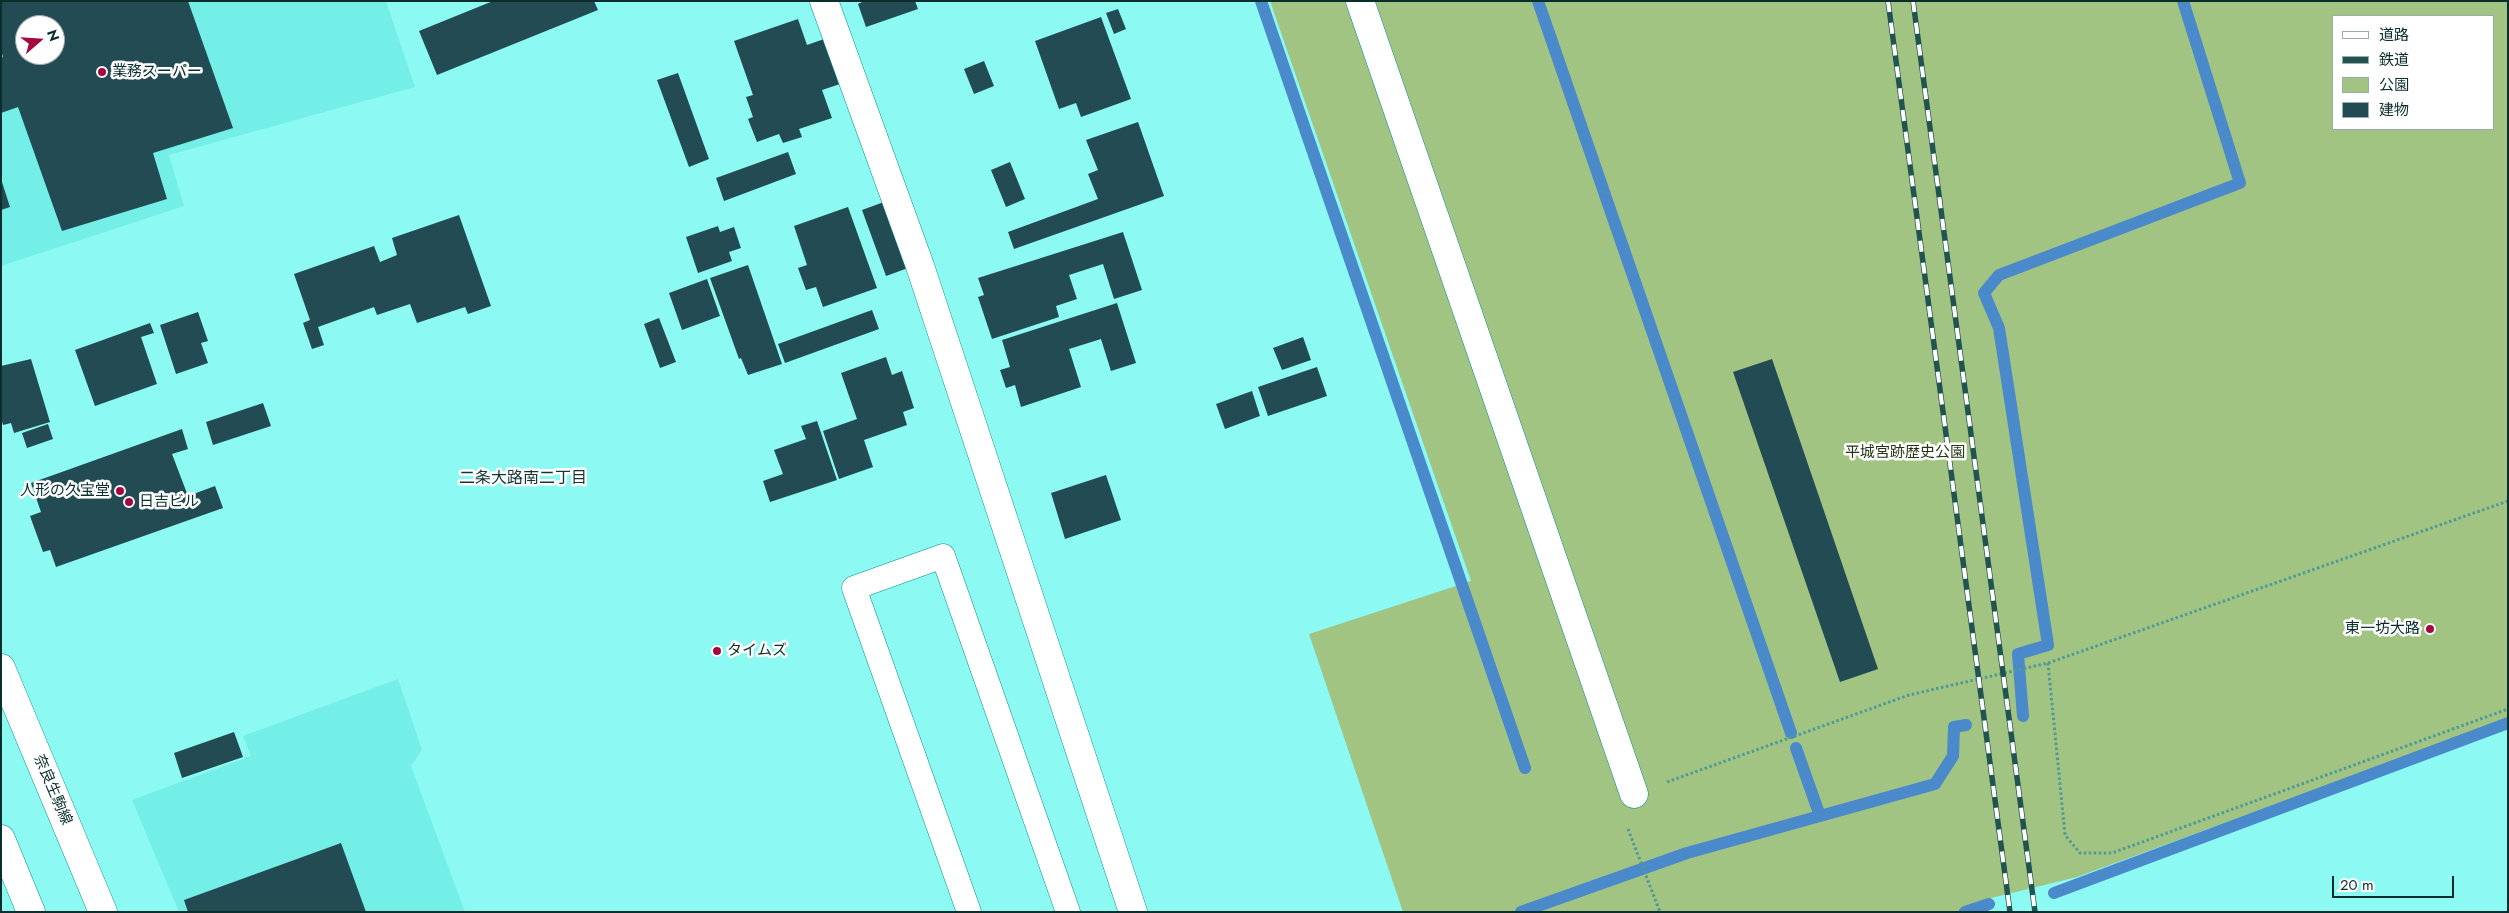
<!DOCTYPE html>
<html>
<head>
<meta charset="utf-8">
<style>
	body { margin:0 }
	#map { position:relative; width:2509px; height:913px; overflow:hidden; background:#8cf9f3; font-family:Jost,"Noto Sans JP",sans-serif }
	canvas { display:block }
	.frame { position:absolute; inset:0; border:2px solid #092e2c; pointer-events:none }
	.legend { position:absolute; left:2332px; top:15px; width:162px; height:115px; box-sizing:border-box; background:#fff; border:1px solid #9dabab; margin:0; padding:6px 9px; list-style:none; font-size:15px; color:#092e2c }
	.legend li { display:flex; align-items:center; gap:10px; height:25px }
	.legend b { width:25px; border:1px solid #9dabab }
	.north { position:absolute; left:15px; top:15px; width:50px; height:50px; box-sizing:border-box; background:#fff; border:1px solid #9dabab; border-radius:50%; rotate:71deg; font-size:14px; font-weight:700; line-height:20px; text-align:center; color:#092e2c }
	.north::after { content:''; display:block; margin:auto; width:18px; height:22px; background:#a3073f; clip-path:polygon(50% 0,100% 100%,50% 72%,0 100%) }
	.scale { position:absolute; left:2332px; top:876px; width:122px; height:22px; box-sizing:border-box; border:2px solid #092e2c; border-top:0; padding-left:6px; font-size:15px; line-height:18px; white-space:nowrap; color:#092e2c; -webkit-text-stroke:4px #fff; paint-order:stroke }
</style>
</head>
<body>
<div id="map">
<canvas width="2509" height="913"></canvas>
<div class="frame"></div>
<ul class="legend">
<li><b style="height:6px;background:#fff"></b>道路</li>
<li><b style="height:6px;background:#215451"></b>鉄道</li>
<li><b style="height:14px;background:#a2c483"></b>公園</li>
<li><b style="height:14px;background:#224b53"></b>建物</li>
</ul>
<div class="north">N</div>
<div class="scale">20 m</div>
</div>
<script>
const ctx = document.querySelector('canvas').getContext('2d');
ctx.lineJoin = 'round';
function paint(path, color) { ctx.fillStyle = color; ctx.fill(path, 'evenodd'); }
const poly = rows => new Path2D(rows.map(r => 'M' + r).join(''));
function strokePath(path, color, width, dash) { ctx.strokeStyle = color; ctx.lineWidth = width; ctx.lineCap = dash ? 'butt' : 'round'; ctx.setLineDash(dash || []); ctx.stroke(path); }
function drawText(font, color, halo, rows, align = 'center') {
  ctx.font = font + ' Jost,"Noto Sans JP",sans-serif'; ctx.lineWidth = 5; ctx.setLineDash([]); ctx.textBaseline = 'middle'; ctx.strokeStyle = halo; ctx.fillStyle = color; for (const [text, x, y, turn = 0] of rows) {
    ctx.save(); ctx.translate(x, y); ctx.rotate((+turn || 0) * Math.PI / 180); ctx.textAlign = isNaN(turn) ? turn : align; if (halo) ctx.strokeText(text, 0, 0); ctx.fillText(text, 0, 0); ctx.restore();
  }
}
paint(poly([
	[1,1,386,1,415,87,169,155,184,206,1,266],
	[25,25,55,25,55,55,25,55],
	[398,679,422,750,411,766,465,912,179,912,132,800,251,756,243,736]
]), '#73efe8');
paint(poly([
	[1270,1,2508,1,2508,719,2077,877,1987,899,1988,912,1403,912,1309,634,1471,581],
	[2333,16,2493,16,2493,129,2333,129]
]), '#a2c483');
strokePath(poly([
	[1261,1,1525,768],
	[1538,1,1791,733],
	[2023,716,2018,654,2048,645,1999,328,1984,293,1999,275,2240,183,2183,1],
	[1796,748,1820,816],
	[2054,893,2508,723],
	[1521,912,1687,853,1935,784,1953,756,1954,727,1966,725],
	[1965,912,1989,904]
]), '#4a8acb', 12);
paint(poly([
	[4,1,188,1,233,128,153,153,167,199,62,231,18,107,1,113,1,58,3,57,1,50,1,2],
	[25,25,55,25,55,55,25,55],
	[493,1,594,1,598,10,437,75,419,31],
	[864,1,915,1,918,9,866,27,858,4],
	[1118,9,1126,29,1114,34,1106,13],
	[1101,17,1131,99,1081,117,1076,103,1059,109,1035,41],
	[798,19,807,45,827,38,843,83,822,90,832,118,799,129,802,137,783,143,779,134,757,142,748,119,753,117,746,97,753,95,734,41],
	[984,61,994,86,974,94,964,69],
	[678,73,709,159,689,167,657,80],
	[1138,122,1164,196,1014,249,1008,232,1098,199,1088,174,1098,170,1086,140],
	[788,152,796,174,724,201,716,178],
	[1010,162,1025,199,1006,207,991,170],
	[1,179,10,207,1,210],
	[884,202,908,268,886,276,862,210],
	[848,207,877,288,823,307,816,287,806,290,798,268,807,265,794,226],
	[459,215,491,306,468,314,465,307,417,323,410,304,377,315,374,307,318,327,324,345,312,349,303,323,310,320,294,274,374,246,380,262,397,255,392,238],
	[718,226,720,232,734,227,741,248,729,252,732,261,698,273,686,237],
	[1123,232,1142,290,1114,299,1103,264,1069,275,1077,299,1056,306,1059,317,992,339,978,297,984,295,978,278],
	[748,265,782,364,748,375,741,358,739,359,710,278],
	[707,279,720,316,682,330,669,293],
	[1117,303,1136,363,1111,371,1101,339,1069,349,1081,387,1021,407,1015,385,1006,388,1000,370,1010,367,1002,340],
	[872,310,879,329,785,363,778,344],
	[198,312,208,341,201,343,208,363,176,374,160,325],
	[659,318,676,362,660,368,644,324],
	[150,323,154,333,141,337,157,384,95,406,75,350],
	[1303,337,1311,360,1282,370,1273,348],
	[886,357,892,375,902,371,914,408,903,412,907,425,864,440,873,467,839,479,823,431,857,419,841,373],
	[31,359,50,422,14,433,11,423,3,425,1,418,1,366],
	[1772,359,1878,669,1840,682,1733,372],
	[1317,367,1327,396,1268,416,1258,387],
	[1252,391,1260,416,1225,429,1216,404],
	[263,403,271,426,213,445,206,422],
	[817,421,837,480,770,502,763,481,783,474,774,450,806,439,801,426],
	[48,424,53,439,27,448,22,433],
	[182,429,188,449,172,454,188,496,215,486,223,508,56,567,50,550,43,552,30,516,41,512,31,483],
	[1106,475,1121,520,1065,539,1051,493],
	[234,732,243,757,182,778,174,753],
	[341,843,366,912,188,912,184,900]
]), '#224b53');
const lane = poly([
	[969,912,854,588,943,556,1068,912]
]);
const street = poly([
	[824,1,920,266,1133,912],
	[1360,1,1634,794]
]);
const primary = poly([
	[1,668,103,912],
	[1,839,31,912]
]);
strokePath(lane, '#06918c', 25);
strokePath(street, '#06918c', 29);
strokePath(primary, '#06918c', 29);
strokePath(poly([
	[2048,663,2065,835,2080,853,2112,853,2508,709],
	[1667,782,1909,695,2048,663,2508,501],
	[1628,829,1660,912]
]), '#4f9a96', 3, [2.5, 2.5]);
strokePath(lane, '#fff', 24);
strokePath(street, '#fff', 28);
strokePath(primary, '#fff', 28);
const rail = poly([
	[1888,1,2010,912],
	[1913,1,2035,912]
]);
strokePath(rail, '#215451', 5.5);
strokePath(rail, '#fff', 4, [11]);
for (const [x, y, r, color] of [
	[102,72,5,"#a3073f"],
	[120,491,5,"#a3073f"],
	[129,502,5,"#a3073f"],
	[2430,629,5,"#a3073f"],
	[717,651,5,"#a3073f"]
]) { const dot = new Path2D(); dot.arc(x, y, r, 0, 2 * Math.PI); ctx.fillStyle = color; ctx.fill(dot); strokePath(dot, '#fff', 2); }
drawText('15px', '#092e2c', '#fff', [
	["業務スーパー",112,72],
	["人形の久宝堂",110,491,"right"],
	["日吉ビル",139,502],
	["東一坊大路",2420,629,"right"],
	["タイムズ",727,651]
], 'left');
drawText('15px', '#253613', '#fff', [
	["平城宮跡歴史公園",1905,453]
]);
drawText('15px', '#092e2c', '#fff', [
	["奈良生駒線",52,790,67]
]);
drawText('16px', '#143735', '#fff', [
	["二条大路南二丁目",523,479]
]);
</script>
</body>
</html>
